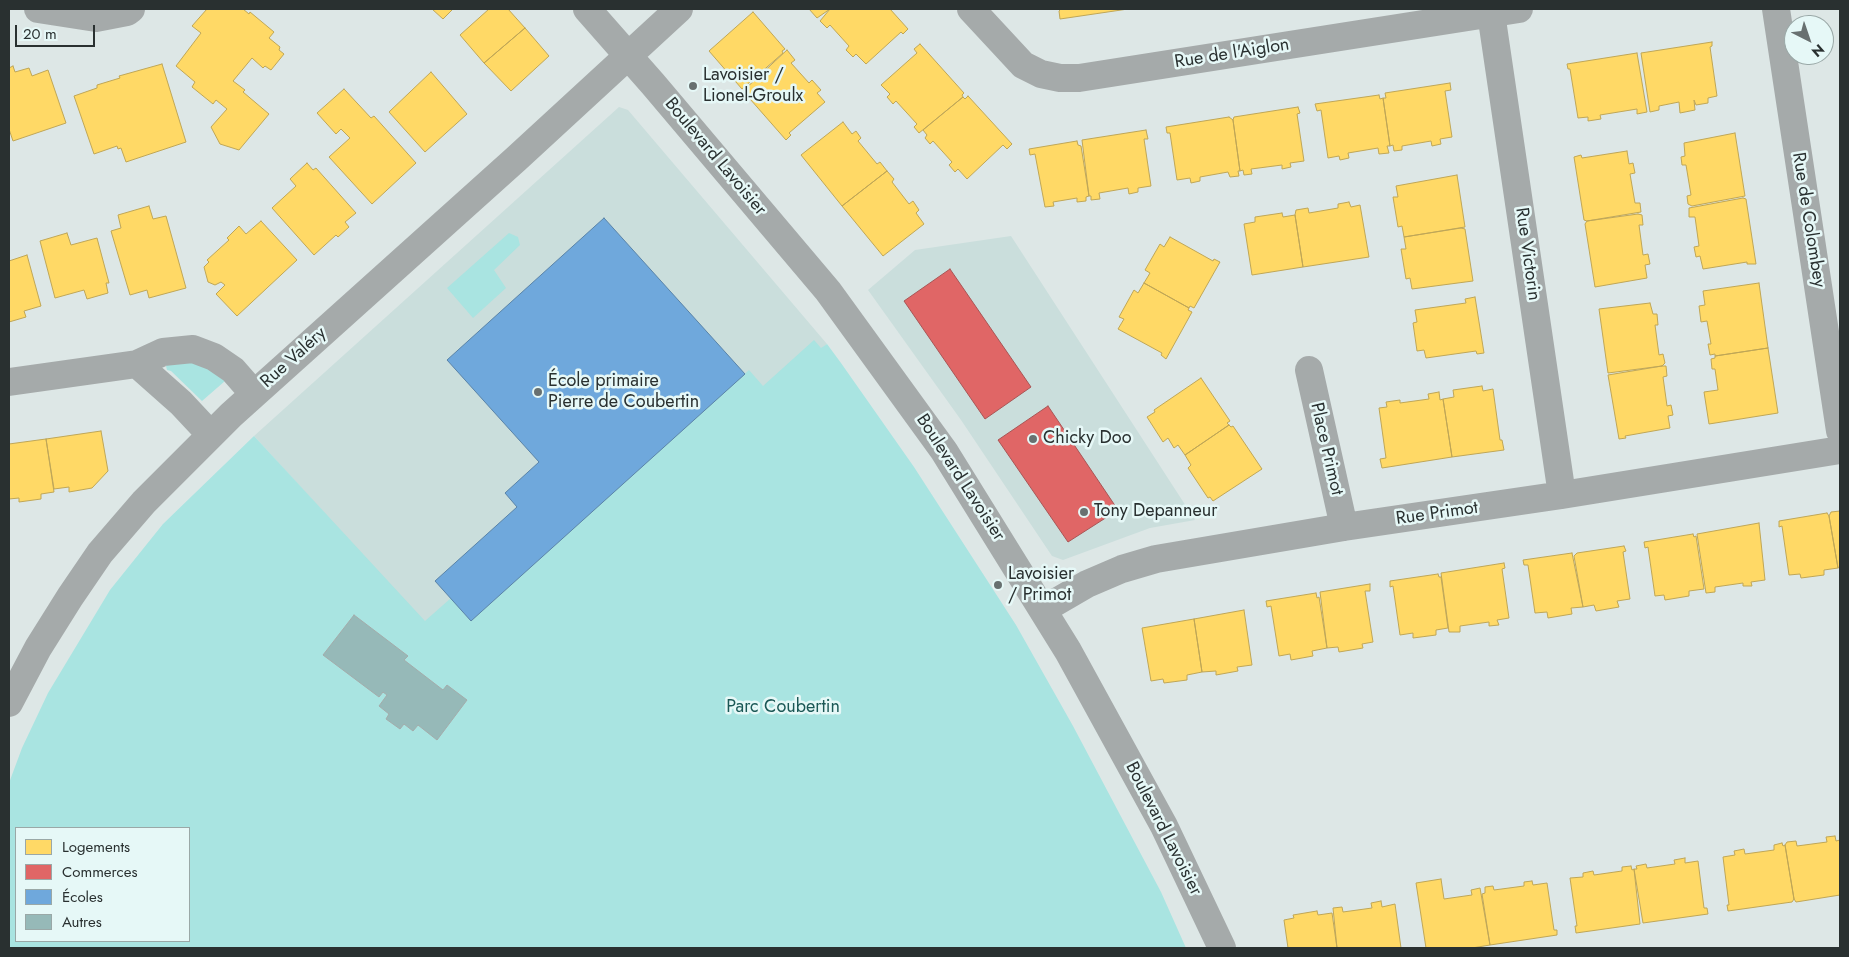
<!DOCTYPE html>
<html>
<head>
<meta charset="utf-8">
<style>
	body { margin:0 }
	#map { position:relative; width:1849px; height:957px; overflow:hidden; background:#dde7e6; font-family:Jost,sans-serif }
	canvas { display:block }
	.frame { position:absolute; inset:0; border:10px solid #293030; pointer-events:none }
	.legend { position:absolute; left:15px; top:827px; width:175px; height:115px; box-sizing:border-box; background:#e6f8f7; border:1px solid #9aa8a7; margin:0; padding:6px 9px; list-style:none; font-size:15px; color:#293030 }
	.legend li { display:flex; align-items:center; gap:10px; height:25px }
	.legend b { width:25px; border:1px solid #9aa8a7 }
	.north { position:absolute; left:1784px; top:15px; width:50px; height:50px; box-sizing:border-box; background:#e6f8f7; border:1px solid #9aa8a7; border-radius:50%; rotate:139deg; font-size:14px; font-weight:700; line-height:20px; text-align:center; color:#293030 }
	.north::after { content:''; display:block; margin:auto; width:18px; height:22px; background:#687070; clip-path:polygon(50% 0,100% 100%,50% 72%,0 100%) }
	.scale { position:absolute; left:15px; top:25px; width:80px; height:22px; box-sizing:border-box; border:2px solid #293030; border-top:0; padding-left:6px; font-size:15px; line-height:18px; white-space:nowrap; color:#293030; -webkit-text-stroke:4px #e6f8f7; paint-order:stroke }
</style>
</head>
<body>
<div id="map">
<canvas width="1849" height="957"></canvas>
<div class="frame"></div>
<ul class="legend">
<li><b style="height:14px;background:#ffd966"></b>Logements</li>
<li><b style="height:14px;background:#e06666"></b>Commerces</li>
<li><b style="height:14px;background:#6fa8dc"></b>Écoles</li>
<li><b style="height:14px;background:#96b9b8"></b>Autres</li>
</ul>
<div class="north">N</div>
<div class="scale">20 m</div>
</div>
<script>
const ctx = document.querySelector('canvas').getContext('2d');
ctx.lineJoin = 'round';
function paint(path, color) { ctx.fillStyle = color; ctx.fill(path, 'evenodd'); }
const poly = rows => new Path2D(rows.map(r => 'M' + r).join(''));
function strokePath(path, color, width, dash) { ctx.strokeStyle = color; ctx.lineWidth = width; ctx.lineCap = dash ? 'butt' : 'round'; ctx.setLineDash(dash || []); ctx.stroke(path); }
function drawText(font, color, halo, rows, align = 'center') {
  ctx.font = font + ' Jost,sans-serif'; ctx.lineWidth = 5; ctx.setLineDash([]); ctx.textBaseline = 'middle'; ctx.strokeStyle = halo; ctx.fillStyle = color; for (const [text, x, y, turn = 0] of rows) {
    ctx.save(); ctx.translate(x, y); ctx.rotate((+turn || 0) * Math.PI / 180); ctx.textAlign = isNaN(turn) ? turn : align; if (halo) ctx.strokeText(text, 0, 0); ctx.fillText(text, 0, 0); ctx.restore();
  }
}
paint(poly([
	[619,107,628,110,827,344,466,669,254,436],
	[1011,236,1195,520,1150,528,1063,560,1052,556,961,420,868,290,915,250]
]), '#cadedc');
paint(poly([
	[509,233,518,237,520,245,494,270,506,288,473,318,447,288],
	[814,340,821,348,827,344,841,363,914,467,1016,625,1073,726,1161,892,1186,948,9,948,9,783,22,748,48,693,110,590,163,524,254,436,425,621,451,598,471,621,749,370,763,386],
	[16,828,189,828,189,941,16,941],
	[197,360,225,381,202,401,171,371,167,370,166,366,168,364]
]), '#a9e4e1');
const homes = poly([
	[207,9,243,9,249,14,250,12,274,32,269,38,280,47,279,50,284,54,271,70,265,66,263,68,252,58,233,81,245,90,243,92,269,114,239,150,220,144,211,127,227,109,216,100,213,104,192,87,195,82,176,66,201,33,192,26,207,9],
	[432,9,453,9,443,19,432,9],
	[489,9,508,9,525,28,484,63,460,35,489,9],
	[809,9,830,9,817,18,809,9],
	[830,9,890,9,908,29,903,34,901,32,866,64,856,54,853,57,846,50,849,46,830,25,827,28,820,21,830,9],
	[1061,9,1128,9,1060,19,1059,11,1061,9],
	[753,12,785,49,782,51,783,53,742,89,709,51,753,12],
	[525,28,549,56,511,91,484,63,525,28],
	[1712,42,1712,46,1710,47,1717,96,1708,98,1708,103,1696,105,1694,100,1695,110,1680,113,1679,102,1659,106,1659,110,1650,112,1641,53,1712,42],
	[920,44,964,93,962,95,963,97,919,133,914,127,917,124,896,101,893,104,887,97,890,94,881,85,917,53,914,49,920,44],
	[787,50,795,60,791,63,809,83,812,80,821,90,817,93,825,102,789,133,791,135,786,140,743,91,787,50],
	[1637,53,1647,112,1637,114,1637,109,1600,115,1601,119,1588,121,1588,117,1578,118,1570,69,1568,69,1567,64,1637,53],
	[162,64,186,142,126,162,121,148,118,149,117,146,94,154,74,96,97,88,97,85,120,78,119,76,162,64],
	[13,66,15,72,29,68,32,76,48,70,66,123,13,141,9,129,9,68,13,66],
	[431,72,467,114,425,152,389,112,431,72],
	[1450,83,1451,90,1445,91,1452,137,1440,139,1441,144,1432,146,1431,141,1402,146,1402,150,1394,151,1393,145,1390,146,1383,98,1386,98,1385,93,1450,83],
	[344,89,371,118,374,116,416,163,372,204,329,157,350,138,341,129,336,134,317,113,344,89],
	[1379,95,1380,99,1383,98,1390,146,1387,146,1389,153,1379,154,1378,148,1348,153,1349,158,1340,160,1339,156,1328,158,1321,110,1317,111,1315,104,1379,95],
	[968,96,1012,144,1007,149,1003,145,967,179,958,169,955,172,949,165,952,162,933,141,930,144,925,138,927,135,923,130,963,97,965,99,968,96],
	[1298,107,1300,113,1297,114,1304,161,1290,163,1291,167,1282,169,1282,165,1251,169,1252,174,1244,175,1243,170,1240,171,1233,120,1234,117,1298,107],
	[1229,117,1233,120,1240,171,1238,171,1239,176,1230,177,1228,172,1200,177,1200,181,1191,183,1190,178,1177,180,1170,133,1167,133,1166,127,1229,117],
	[843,122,852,134,856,131,861,138,858,141,877,164,880,162,887,171,842,206,801,155,843,122],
	[1146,130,1148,139,1144,139,1151,186,1138,188,1138,192,1129,194,1128,188,1099,193,1100,199,1091,200,1091,196,1089,196,1082,140,1146,130],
	[1735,133,1745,196,1692,206,1688,204,1687,196,1691,195,1686,165,1682,165,1681,157,1685,156,1684,143,1735,133],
	[1077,141,1078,145,1081,146,1089,196,1086,197,1086,201,1077,202,1077,198,1053,202,1054,206,1045,207,1035,154,1030,155,1029,149,1077,141],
	[1627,151,1629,164,1633,163,1635,173,1630,174,1635,203,1640,203,1641,212,1587,221,1584,220,1574,157,1581,155,1582,158,1627,151],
	[307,163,313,170,316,168,356,213,345,222,349,227,338,237,336,235,314,255,272,208,296,186,290,179,307,163],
	[887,171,894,179,892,182,909,204,913,201,919,210,916,213,924,224,883,256,842,206,887,171],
	[1457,175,1465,227,1404,237,1402,226,1398,227,1393,197,1398,197,1396,186,1457,175],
	[1743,198,1746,199,1756,264,1747,264,1747,262,1703,269,1700,256,1696,257,1694,247,1699,246,1695,217,1689,217,1689,208,1743,198],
	[1349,202,1351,207,1360,205,1369,257,1303,267,1295,215,1296,210,1308,208,1309,213,1338,208,1338,204,1349,202],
	[149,206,153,219,166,216,186,288,149,298,147,290,130,295,111,231,121,228,118,215,149,206],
	[1282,213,1283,217,1295,215,1303,267,1252,275,1244,224,1255,222,1255,217,1282,213],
	[1638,214,1642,215,1643,225,1639,225,1643,255,1648,254,1650,264,1645,265,1647,278,1595,287,1585,224,1587,221,1638,214],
	[261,221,297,260,237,316,216,294,225,285,221,282,215,285,208,282,204,267,209,262,207,260,229,240,227,238,239,226,246,234,261,221],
	[1461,228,1465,229,1473,281,1412,289,1410,278,1406,279,1401,249,1406,249,1404,237,1461,228],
	[67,233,71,245,97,238,109,283,106,283,108,293,87,299,84,290,55,298,40,241,67,233],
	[1170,237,1213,261,1214,259,1220,262,1194,308,1190,306,1189,308,1144,283,1150,273,1145,270,1160,244,1164,247,1170,237],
	[27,255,41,306,24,311,26,317,9,322,9,261,27,255],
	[1144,283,1189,308,1188,310,1192,312,1166,359,1161,355,1162,353,1118,329,1124,319,1119,317,1134,290,1138,293,1144,283],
	[1759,283,1768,348,1715,356,1715,354,1710,355,1708,344,1711,344,1707,321,1701,322,1699,306,1705,305,1703,291,1759,283],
	[1475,297,1484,353,1477,354,1476,351,1426,358,1424,350,1417,351,1413,323,1417,322,1415,310,1466,303,1465,299,1475,297],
	[1650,303,1653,314,1657,314,1658,325,1655,325,1659,355,1663,354,1665,363,1662,366,1608,373,1599,309,1650,303],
	[1768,348,1778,413,1709,424,1704,392,1718,390,1715,369,1712,369,1711,359,1715,358,1715,356,1768,348],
	[1662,366,1666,366,1667,376,1663,377,1667,406,1671,405,1673,415,1668,416,1670,428,1625,436,1626,438,1619,439,1608,375,1662,366],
	[1201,378,1230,421,1227,423,1229,425,1185,455,1178,445,1174,448,1168,438,1163,442,1147,417,1155,412,1154,410,1201,378],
	[1482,386,1483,391,1493,389,1500,440,1502,440,1504,450,1452,457,1443,399,1454,397,1453,390,1482,386],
	[1439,392,1440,400,1443,399,1452,457,1382,468,1380,459,1386,458,1379,408,1387,407,1386,402,1400,400,1400,403,1429,399,1428,394,1439,392],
	[1229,425,1231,427,1233,426,1262,469,1213,501,1210,497,1208,498,1188,468,1191,465,1185,455,1229,425],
	[101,431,108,471,92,488,69,492,69,487,54,489,46,439,101,431],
	[46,439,54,492,41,494,41,499,19,502,19,498,9,499,9,444,46,439],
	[1840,511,1840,567,1838,568,1829,516,1831,512,1840,511],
	[1827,513,1829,516,1838,568,1824,570,1824,575,1801,578,1800,574,1789,575,1782,526,1779,527,1779,521,1827,513],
	[1759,523,1765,580,1751,582,1752,586,1743,586,1743,583,1715,587,1715,592,1706,593,1697,534,1759,523],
	[1693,534,1694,537,1696,536,1704,589,1689,591,1689,596,1665,600,1664,595,1655,596,1648,547,1645,548,1644,542,1693,534],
	[1624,546,1626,551,1623,552,1630,599,1617,601,1619,607,1596,611,1594,605,1583,607,1574,556,1577,553,1624,546],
	[1572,553,1583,607,1571,608,1572,614,1548,618,1547,612,1535,613,1528,565,1524,565,1523,560,1572,553],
	[1504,563,1505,568,1502,569,1509,618,1497,620,1499,625,1489,626,1489,622,1460,626,1460,632,1449,632,1441,573,1504,563],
	[1438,574,1439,577,1441,577,1448,628,1436,630,1436,635,1413,638,1413,633,1400,635,1393,586,1390,587,1390,581,1438,574],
	[1370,584,1370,591,1365,591,1373,642,1362,644,1363,648,1339,652,1338,647,1327,648,1320,592,1370,584],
	[1316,593,1317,598,1319,597,1327,648,1312,651,1313,656,1291,660,1290,654,1279,656,1271,606,1267,607,1266,601,1316,593],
	[1244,610,1252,665,1237,667,1238,671,1216,675,1216,671,1202,672,1194,619,1244,610],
	[1194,619,1202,672,1187,675,1187,680,1164,683,1163,679,1151,681,1142,628,1194,619],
	[1835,836,1836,841,1840,840,1840,895,1796,902,1794,899,1785,845,1787,842,1796,841,1797,846,1827,842,1826,837,1835,836],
	[1782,843,1783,846,1785,845,1794,899,1792,902,1728,911,1727,905,1729,905,1723,857,1735,855,1734,851,1744,849,1745,854,1774,850,1774,845,1782,843],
	[1685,858,1685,863,1698,861,1704,908,1707,908,1708,914,1643,923,1634,869,1637,869,1636,866,1646,864,1647,868,1675,864,1674,860,1685,858],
	[1631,866,1632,870,1634,869,1640,924,1576,933,1575,926,1577,926,1570,878,1583,877,1583,873,1593,871,1594,875,1622,871,1622,867,1631,866],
	[1441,879,1444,899,1472,895,1471,890,1480,888,1490,945,1472,948,1426,948,1416,883,1441,879],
	[1532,881,1533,885,1547,883,1554,930,1557,930,1557,935,1490,945,1482,894,1485,893,1485,887,1493,886,1494,890,1524,886,1524,882,1532,881],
	[1381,901,1382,907,1395,904,1401,948,1337,948,1333,908,1342,907,1343,912,1372,908,1371,903,1381,901],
	[1317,911,1318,915,1332,913,1337,948,1288,948,1284,920,1294,918,1293,915,1317,911]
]);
paint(homes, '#ffd966');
strokePath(homes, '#bfa656', 1);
const shops = poly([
	[950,269,1031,387,985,419,904,301,950,269],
	[1048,406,1118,510,1068,542,998,440,1048,406]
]);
paint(shops, '#e06666');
strokePath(shops, '#a95656', 1);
const schools = poly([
	[604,218,745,374,471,621,435,581,517,507,505,493,539,462,447,360,604,218]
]);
paint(schools, '#6fa8dc');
strokePath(schools, '#5a84a8', 1);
const building = poly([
	[354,615,408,656,404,660,443,690,447,685,467,700,437,740,418,725,413,731,404,724,400,729,386,719,389,714,379,706,387,695,383,692,379,697,323,655,354,615]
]);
paint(building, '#96b9b8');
strokePath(building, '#a4acab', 1);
strokePath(poly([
	[38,9,96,18,127,12,131,9],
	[587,9,653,84,828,291,944,451,1068,651,1164,826,1222,948],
	[971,9,1023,65,1041,74,1060,78,1079,78,1519,9],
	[1776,9,1840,431],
	[1491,13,1562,495],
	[137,364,181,403,210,434],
	[1309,370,1344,527],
	[9,382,137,364,163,352,193,349,214,357,233,370,254,394],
	[1044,609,1087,584,1122,569,1156,559,1344,527,1562,495,1840,450],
	[9,703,38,648,70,597,100,553,144,502,231,415,516,159,679,9]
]), '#a5aaaa', 28);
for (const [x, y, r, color] of [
	[693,86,5,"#687070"],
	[538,392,5,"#687070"],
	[1033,439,5,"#687070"],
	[1084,512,5,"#687070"],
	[998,585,5,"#687070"]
]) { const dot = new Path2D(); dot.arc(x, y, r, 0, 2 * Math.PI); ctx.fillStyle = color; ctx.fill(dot); strokePath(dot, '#e6f8f7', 2); }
drawText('18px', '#293030', '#e6f8f7', [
	["Rue de l'Aiglon",1232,54,-9],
	["Boulevard Lavoisier",715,157,50],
	["Rue de Colombey",1808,220,81],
	["Rue Victorin",1527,254,82],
	["Rue Valéry",294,358,-42],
	["Place Primot",1326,449,77],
	["Boulevard Lavoisier",960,478,57],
	["Rue Primot",1437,514,-8],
	["Boulevard Lavoisier",1163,829,63]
]);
drawText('18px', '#293030', '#e6f8f7', [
	["Lavoisier /",703,76],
	["Lionel-Groulx",703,97],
	["École primaire",548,382],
	["Pierre de Coubertin",548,403],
	["Chicky Doo",1043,439],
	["Tony Depanneur",1094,512],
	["Lavoisier",1008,575],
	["/ Primot",1008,596]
], 'left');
drawText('18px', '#1b5856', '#e6f8f7', [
	["Parc Coubertin",783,708]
]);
</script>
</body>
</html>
